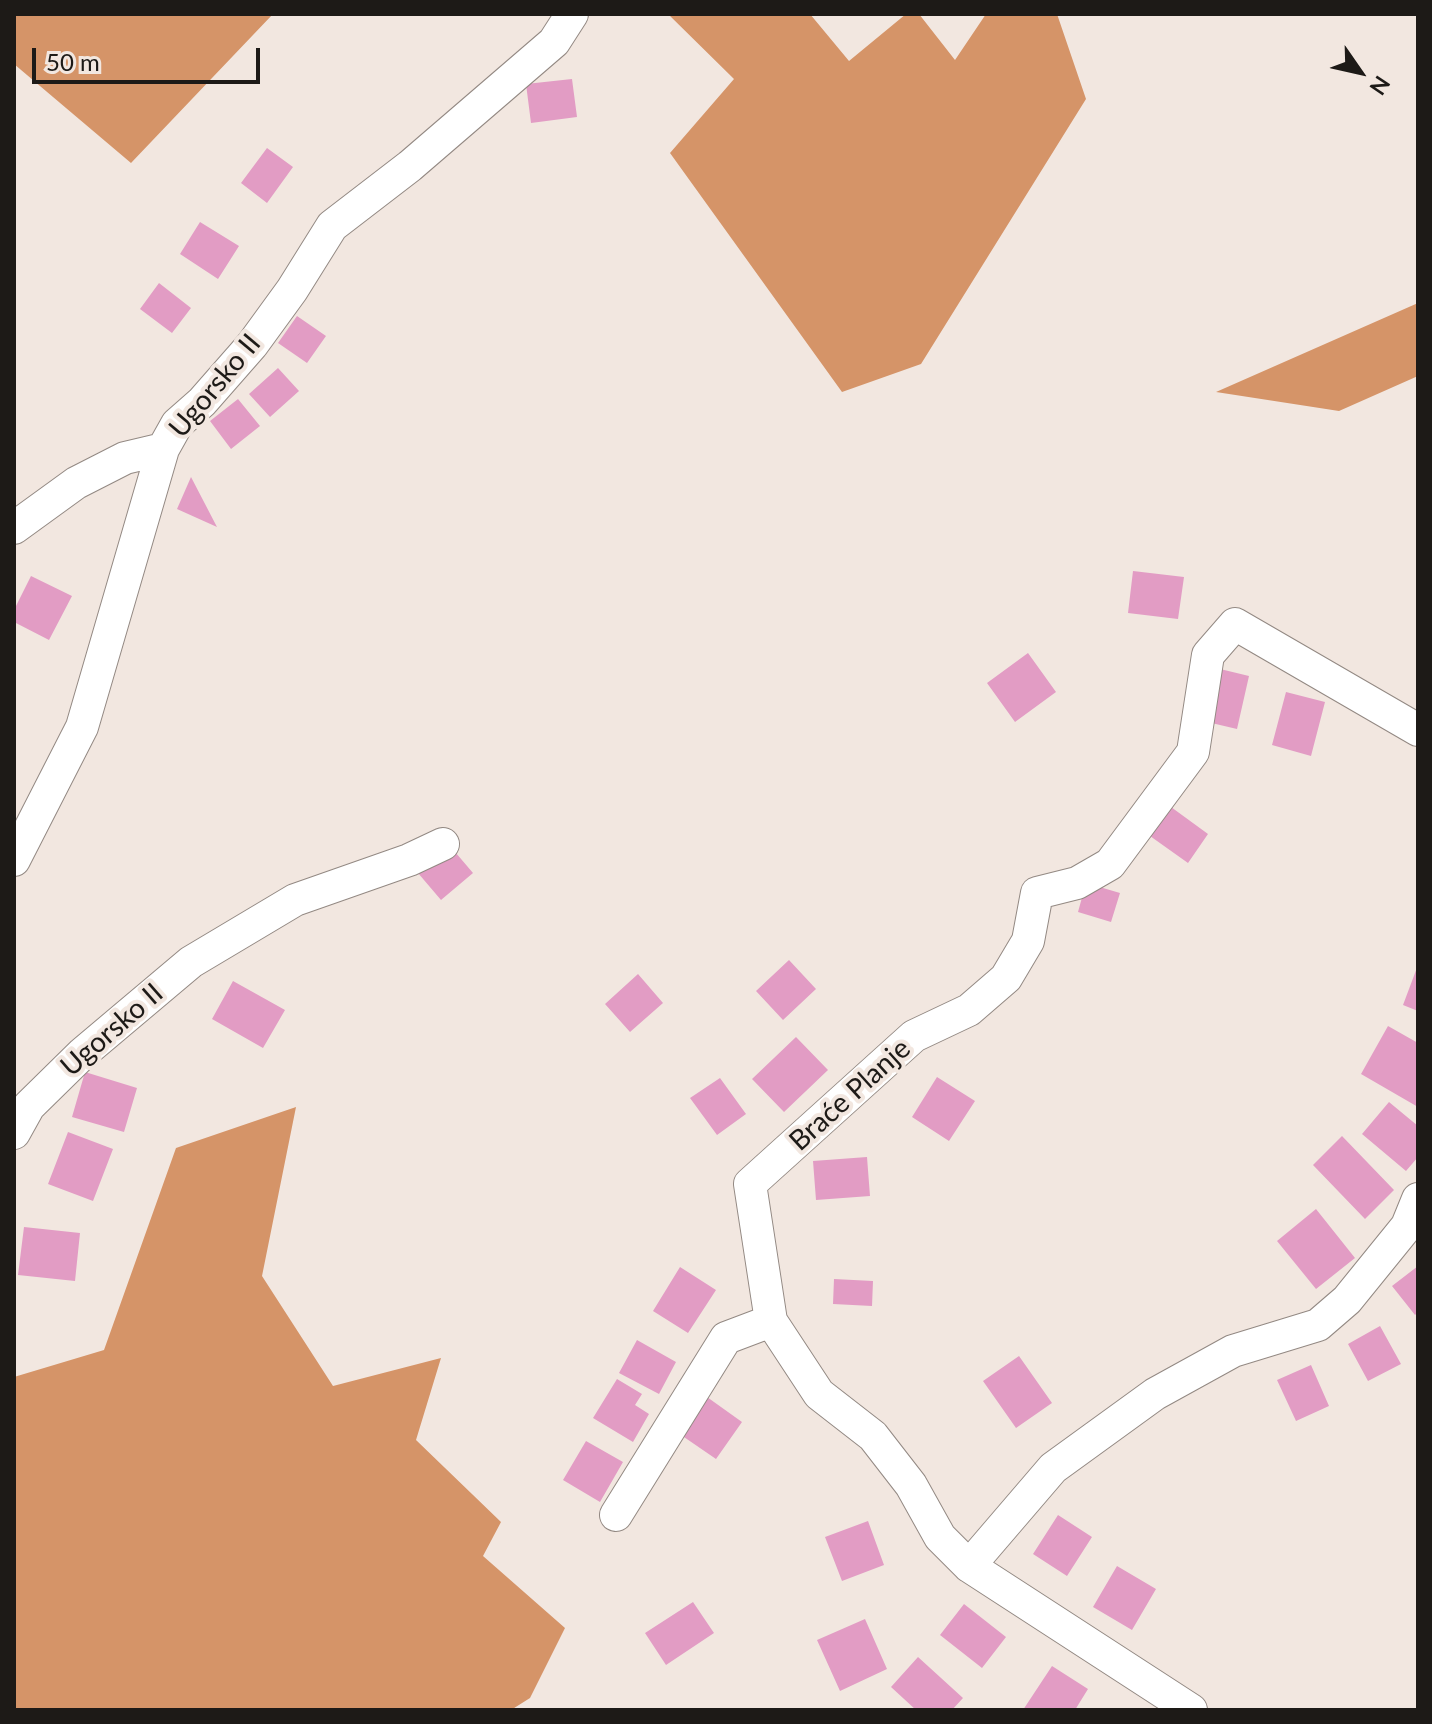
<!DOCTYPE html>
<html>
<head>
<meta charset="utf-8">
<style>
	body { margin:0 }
	#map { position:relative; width:1432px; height:1724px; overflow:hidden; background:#f2e7e0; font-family:Lato,sans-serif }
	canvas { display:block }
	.frame { position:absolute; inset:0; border:16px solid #1d1a17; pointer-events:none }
	.north { position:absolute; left:1320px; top:32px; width:80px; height:80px; -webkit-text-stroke:6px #f2e7e0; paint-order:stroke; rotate:124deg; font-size:22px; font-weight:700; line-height:32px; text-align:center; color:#1d1a17 }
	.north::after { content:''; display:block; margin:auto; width:28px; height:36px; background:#1d1a17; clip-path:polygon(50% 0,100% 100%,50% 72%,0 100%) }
	.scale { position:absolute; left:32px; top:48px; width:228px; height:36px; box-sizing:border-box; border:4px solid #1d1a17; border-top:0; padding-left:10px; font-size:24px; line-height:28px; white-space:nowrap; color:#1d1a17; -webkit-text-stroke:6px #f2e7e0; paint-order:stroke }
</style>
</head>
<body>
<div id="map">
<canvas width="1432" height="1724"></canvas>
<div class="frame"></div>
<div class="north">N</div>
<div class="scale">50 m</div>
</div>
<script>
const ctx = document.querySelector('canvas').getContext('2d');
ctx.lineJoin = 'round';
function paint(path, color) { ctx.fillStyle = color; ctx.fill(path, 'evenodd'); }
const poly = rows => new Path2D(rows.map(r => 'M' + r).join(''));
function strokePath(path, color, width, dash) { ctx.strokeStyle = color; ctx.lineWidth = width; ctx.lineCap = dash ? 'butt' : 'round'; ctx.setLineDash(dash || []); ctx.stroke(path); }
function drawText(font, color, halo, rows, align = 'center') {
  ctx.font = font + ' Lato,sans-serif'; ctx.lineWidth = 8; ctx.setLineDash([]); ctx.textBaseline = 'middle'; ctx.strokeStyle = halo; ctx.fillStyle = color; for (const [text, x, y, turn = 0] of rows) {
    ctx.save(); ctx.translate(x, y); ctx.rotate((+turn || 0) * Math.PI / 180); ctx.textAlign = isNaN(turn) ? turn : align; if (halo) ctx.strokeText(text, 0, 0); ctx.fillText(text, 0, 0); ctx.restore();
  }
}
paint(poly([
	[14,14,273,14,131,163,14,64],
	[668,14,810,14,849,61,906,14,919,14,955,60,986,14,1057,14,1086,99,921,364,842,392,670,153,734,79],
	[1418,303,1418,376,1339,411,1216,392],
	[296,1107,262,1276,333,1386,441,1358,416,1440,501,1522,483,1556,565,1628,530,1698,511,1710,14,1710,14,1377,104,1350,176,1148]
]), '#d59468');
paint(poly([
	[572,79,577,117,531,123,526,84],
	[267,148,293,167,267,203,241,183],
	[200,222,239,246,218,279,180,254],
	[159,283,191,308,172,333,140,309],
	[297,316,326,336,307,363,278,343],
	[278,368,299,391,270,417,249,394],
	[238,399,260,426,231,449,210,421],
	[191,477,217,527,177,509],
	[1133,571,1184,577,1178,619,1128,613],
	[31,576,72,596,49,640,14,622,14,610],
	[1028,653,1056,692,1015,722,987,683],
	[1216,668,1249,676,1237,729,1203,721],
	[1286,692,1325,702,1311,756,1272,745],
	[1171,807,1208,834,1188,863,1150,836],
	[450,846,473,873,441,900,418,873],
	[1086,883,1120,893,1111,922,1078,912],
	[789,960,816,989,783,1020,756,991],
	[1418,965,1418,1011,1403,1005],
	[638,974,663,1003,630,1032,605,1004],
	[233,981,285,1010,263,1048,212,1019],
	[1388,1026,1418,1043,1418,1107,1361,1074],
	[796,1037,828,1070,784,1112,752,1079],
	[85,1072,137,1088,124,1132,72,1117],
	[937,1077,975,1101,949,1141,912,1117],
	[720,1078,746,1114,717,1135,690,1098],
	[1389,1102,1418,1126,1418,1157,1406,1171,1362,1134],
	[68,1132,113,1149,93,1201,48,1184],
	[1342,1136,1394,1190,1365,1219,1313,1165],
	[867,1157,870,1196,816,1200,813,1161],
	[1316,1209,1355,1258,1316,1289,1277,1241],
	[24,1227,80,1233,75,1281,18,1275],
	[1418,1266,1418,1312,1415,1315,1392,1286],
	[680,1267,716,1290,688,1333,653,1311],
	[834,1279,873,1281,872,1306,833,1304],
	[1380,1326,1401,1364,1368,1381,1348,1344],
	[637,1340,676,1362,659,1394,619,1373],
	[1019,1356,1052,1403,1016,1428,983,1381],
	[1311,1365,1329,1406,1296,1421,1277,1380],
	[617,1379,642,1394,635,1405,649,1414,633,1442,593,1418],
	[707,1397,742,1422,716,1459,681,1435],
	[586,1441,623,1462,600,1502,563,1480],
	[1058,1515,1092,1537,1067,1576,1033,1554],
	[868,1521,884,1565,842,1581,825,1537],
	[1117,1566,1156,1589,1132,1630,1093,1607],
	[693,1602,714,1633,666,1665,645,1633],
	[964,1604,1006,1637,982,1668,940,1635],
	[865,1619,887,1669,840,1691,817,1640],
	[918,1657,963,1698,952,1710,916,1710,891,1687],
	[1052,1666,1088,1689,1075,1710,1023,1710]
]), '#e29cc4');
const minor = poly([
	[14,528,76,483,125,458,163,449],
	[14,860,82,727,163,449,177,424,202,402,252,345,292,290,332,226,410,166,554,42,572,14],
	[14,1133,29,1106,83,1053,191,962,295,900,409,860,443,844],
	[616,1515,726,1338,771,1321],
	[969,1566,1053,1468,1155,1394,1233,1351,1318,1325,1347,1300,1407,1226,1418,1199],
	[1191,1710,969,1566,940,1537,911,1485,873,1436,819,1394,771,1321,750,1184,914,1036,969,1010,1006,978,1028,941,1037,893,1077,883,1110,864,1193,752,1208,655,1235,624,1418,730]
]);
strokePath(minor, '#938983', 34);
strokePath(minor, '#fff', 32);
drawText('28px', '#1d1a17', '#f2e7e0', [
	["Ugorsko II",215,386,-50],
	["Ugorsko II",112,1030,-41],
	["Braće Planje",850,1095,-42]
]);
</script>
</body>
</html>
